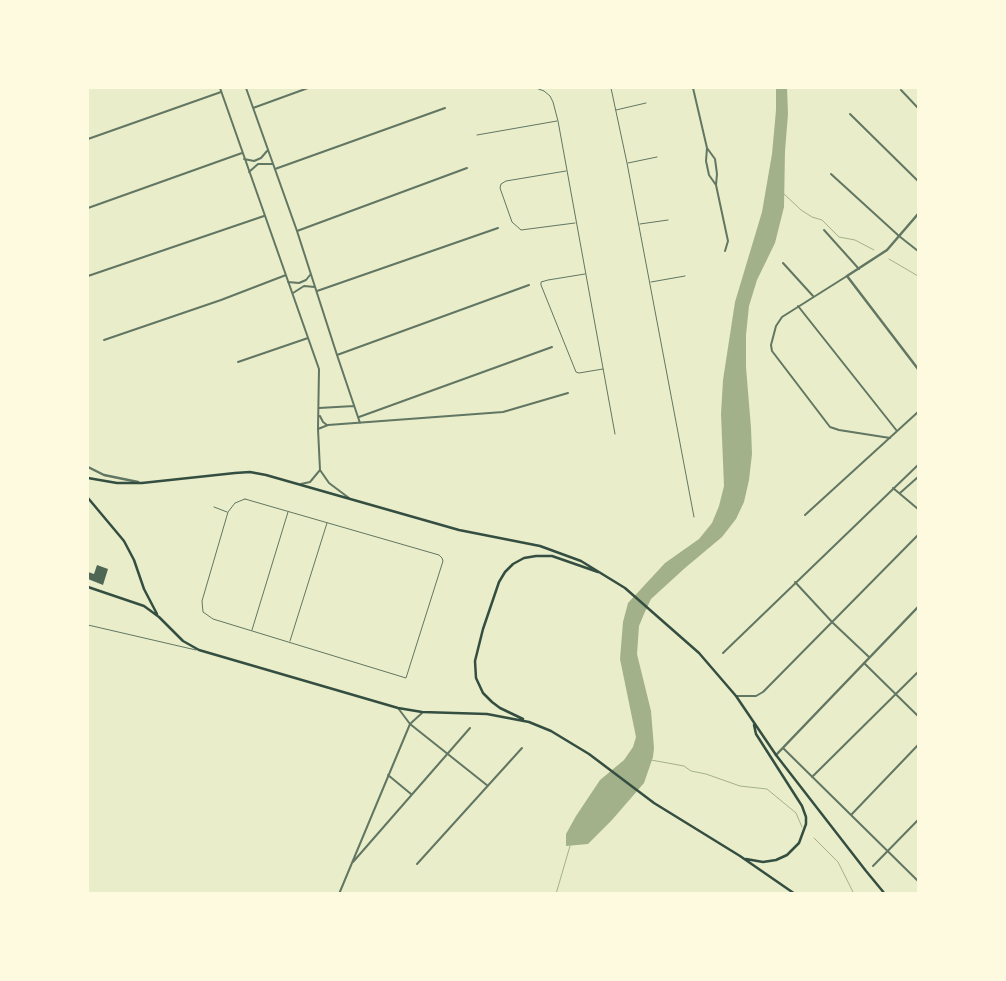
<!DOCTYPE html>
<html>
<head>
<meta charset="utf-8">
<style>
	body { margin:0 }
	#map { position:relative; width:1006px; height:981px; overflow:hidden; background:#e9edc9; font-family:"Golos Text",sans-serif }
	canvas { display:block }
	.frame { position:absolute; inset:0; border:89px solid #fefae0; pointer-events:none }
</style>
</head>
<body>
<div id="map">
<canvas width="1006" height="981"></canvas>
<div class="frame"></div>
</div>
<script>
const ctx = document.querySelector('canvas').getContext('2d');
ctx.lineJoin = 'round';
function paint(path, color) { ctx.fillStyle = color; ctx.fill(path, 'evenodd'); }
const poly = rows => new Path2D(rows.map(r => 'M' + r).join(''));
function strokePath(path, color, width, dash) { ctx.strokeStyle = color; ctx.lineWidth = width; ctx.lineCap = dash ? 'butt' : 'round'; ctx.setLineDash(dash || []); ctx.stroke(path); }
paint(poly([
	[776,88,787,88,788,114,785,151,784,207,775,243,757,280,749,306,746,335,746,367,751,428,752,454,749,480,744,502,736,519,722,537,685,568,651,599,644,614,639,626,637,654,651,711,654,748,653,757,644,783,612,820,588,844,566,846,566,834,576,816,600,780,624,760,633,747,636,737,620,659,623,622,628,603,665,563,699,539,712,523,719,506,724,486,721,414,723,380,735,302,762,212,772,154,776,110]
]), '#a3b18a');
strokePath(poly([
	[783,193,801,210,812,217,822,220,839,237,855,240,874,250],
	[889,259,918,276],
	[651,760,684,766,691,771,706,774,740,786,767,789,796,813,802,827],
	[814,838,838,862,854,894],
	[556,894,570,846]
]), '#a3b18a', 1);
paint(poly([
	[97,565,108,569,103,585,88,579,88,572,94,574]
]), '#4f6655');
strokePath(poly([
	[536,88,544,91,550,96,553,102,558,121,615,434],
	[611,88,627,163,694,517],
	[616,110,646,103],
	[477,135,557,121],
	[628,163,657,157],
	[566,171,506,181,501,184,500,188,512,222,521,230,575,223],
	[640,224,668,220],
	[585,274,548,280,541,282,541,285,576,372,579,373,603,369],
	[651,282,685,276],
	[245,499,439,555,442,558,443,561,406,678,213,619,203,612,202,601,228,512,235,503,245,499],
	[214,507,227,512],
	[88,625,196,650],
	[252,630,288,512],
	[290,641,327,523]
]), '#617663', 1);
strokePath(poly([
	[220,88,319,369,318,429,320,470,329,483,349,498],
	[246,88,297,231,337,355,360,423],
	[693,88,707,148,706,161,709,175,716,185,728,241,725,251],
	[901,90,918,108],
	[253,108,308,88],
	[850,114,918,181],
	[88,139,221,92],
	[707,148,715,159,717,174,716,185],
	[244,159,254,161,261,158,267,151],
	[275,169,445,108],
	[249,172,258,164,272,164],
	[831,174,899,236,918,251],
	[88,208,242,153],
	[824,230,859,269],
	[297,231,467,168],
	[783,263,813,296],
	[88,276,264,216],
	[847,276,782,317,776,326,771,345,772,351,830,427,839,430,890,438],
	[288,282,299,283,306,280,310,275],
	[317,291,498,228],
	[293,293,304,286,315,287],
	[798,306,897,431],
	[104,340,221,300,286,275],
	[337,355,529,285],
	[238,362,308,338],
	[319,408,354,406],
	[320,416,323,422,327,425],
	[359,417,552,347],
	[318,429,328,425,503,412,568,393],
	[301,484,310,482,320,470],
	[893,488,918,509],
	[900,493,918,477],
	[805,515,918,412],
	[795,582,833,623,869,657],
	[723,653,918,465],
	[864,663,918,716],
	[736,696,756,696,763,692,918,535],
	[398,708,410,724,488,786],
	[783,748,918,881],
	[388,775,411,794],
	[812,777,918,672],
	[851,815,918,745],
	[353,862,470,728],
	[417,864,522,748],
	[873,866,918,820],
	[339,894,410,724,422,713]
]), '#617663', 2);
strokePath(poly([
	[918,214,887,250,847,276,918,369],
	[88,467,104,475,138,482],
	[776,755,918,607]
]), '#617663', 2.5);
strokePath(poly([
	[88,478,117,483,142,483,235,473,250,472,266,475,459,530,540,546,581,561,625,588,699,653,736,696,776,755,866,871,885,894],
	[88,498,124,541,134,560,144,589,157,614],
	[88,587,144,606,159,617,183,641,199,650,398,708,422,712,487,714,529,722,551,731,589,754,654,803,740,856,795,894],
	[523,719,500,708,492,702,483,693,476,678,475,661,483,629,499,582,505,572,513,564,524,558,536,556,552,556,598,572],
	[746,859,763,862,776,860,787,855,799,843,806,824,806,817,802,806,756,734,754,725]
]), '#344e41', 2.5);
</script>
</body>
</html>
